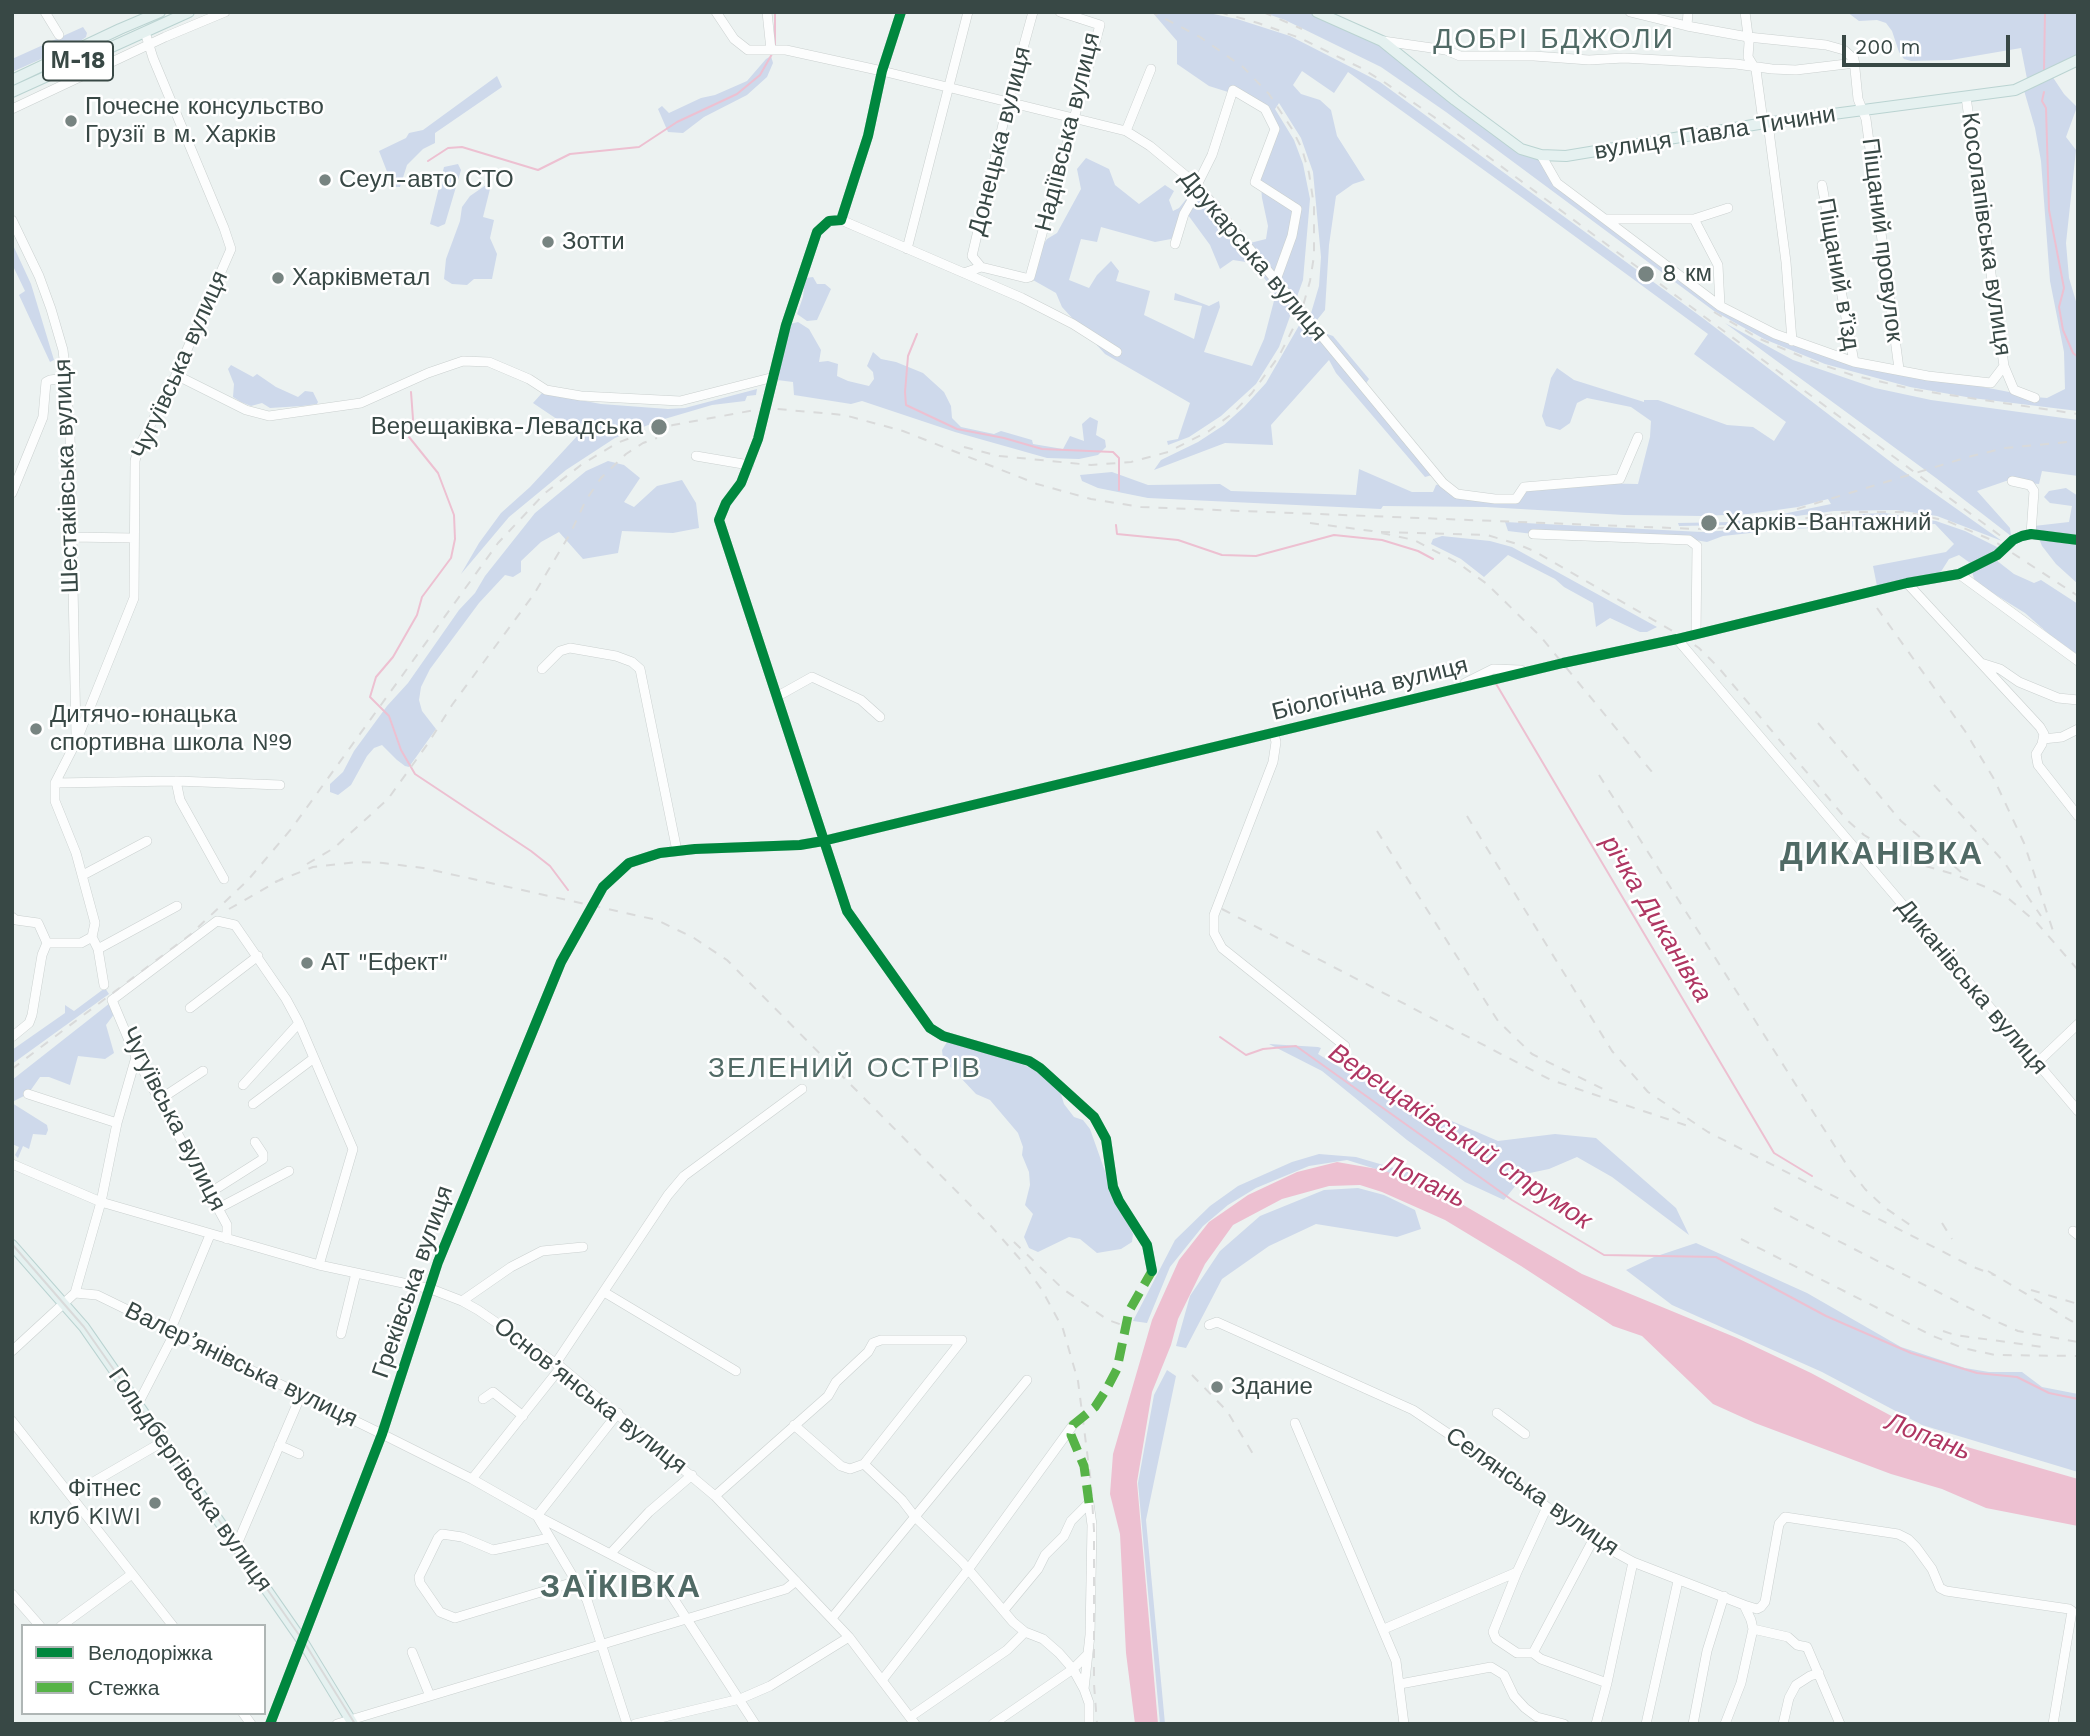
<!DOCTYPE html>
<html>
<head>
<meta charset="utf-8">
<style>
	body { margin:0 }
	#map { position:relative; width:2090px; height:1736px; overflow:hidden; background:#ecf2f1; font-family:"Work Sans",sans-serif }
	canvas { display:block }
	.frame { position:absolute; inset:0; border:14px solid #384845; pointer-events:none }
	.legend { position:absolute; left:21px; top:1624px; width:245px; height:91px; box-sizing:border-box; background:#fff; border:2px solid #afb6b5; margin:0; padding:9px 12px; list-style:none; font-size:21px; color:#384845 }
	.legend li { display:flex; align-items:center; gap:14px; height:35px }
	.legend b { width:35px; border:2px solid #afb6b5 }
	.scale { position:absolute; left:1842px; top:35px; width:168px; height:32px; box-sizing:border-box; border:4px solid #384845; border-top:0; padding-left:9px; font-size:21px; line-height:24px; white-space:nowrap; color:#384845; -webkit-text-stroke:5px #fff; paint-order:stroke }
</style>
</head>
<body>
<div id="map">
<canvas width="2090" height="1736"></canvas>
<div class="frame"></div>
<ul class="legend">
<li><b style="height:9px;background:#00873e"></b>Велодоріжка</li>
<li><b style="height:9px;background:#56b347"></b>Стежка</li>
</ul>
<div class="scale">200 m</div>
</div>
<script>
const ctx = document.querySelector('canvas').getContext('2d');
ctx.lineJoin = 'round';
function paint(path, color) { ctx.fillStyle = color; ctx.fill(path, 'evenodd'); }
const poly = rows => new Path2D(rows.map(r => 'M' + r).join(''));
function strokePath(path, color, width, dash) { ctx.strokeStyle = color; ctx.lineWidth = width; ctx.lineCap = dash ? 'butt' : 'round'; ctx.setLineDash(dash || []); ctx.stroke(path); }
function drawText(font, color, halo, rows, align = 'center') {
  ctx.font = font + ' "Work Sans",sans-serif'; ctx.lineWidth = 5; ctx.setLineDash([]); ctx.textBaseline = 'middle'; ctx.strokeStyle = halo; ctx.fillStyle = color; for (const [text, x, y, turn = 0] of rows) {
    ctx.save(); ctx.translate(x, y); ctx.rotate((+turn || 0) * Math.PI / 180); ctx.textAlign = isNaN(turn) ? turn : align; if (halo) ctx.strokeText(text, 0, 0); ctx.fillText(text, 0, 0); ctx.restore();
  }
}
paint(poly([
	[1152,12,1204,12,1237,19,1290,36,1380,82,1704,319,1896,466,2002,541,1937,516,1896,510,1834,511,1730,525,1679,526,1678,523,1731,522,1778,515,1831,504,1828,499,1798,507,1748,514,1702,516,1624,515,1486,507,1383,506,1381,509,1148,498,1098,488,1082,481,1080,475,1112,472,1148,485,1220,484,1231,491,1356,495,1359,469,1412,492,1433,492,1436,485,1443,483,1450,490,1516,499,1533,482,1638,484,1650,437,1651,421,1631,407,1587,398,1577,403,1570,423,1560,430,1546,426,1542,416,1551,378,1557,368,1574,380,1644,402,1644,400,1658,400,1727,425,1753,427,1774,441,1786,422,1694,354,1708,334,1524,199,1348,72,1334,93,1302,71,1293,85,1301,94,1320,100,1331,110,1337,136,1365,180,1353,184,1336,196,1329,245,1325,310,1313,325,1309,320,1319,286,1321,257,1313,172,1301,138,1279,103,1275,109,1294,140,1303,164,1310,199,1303,280,1279,347,1256,384,1221,416,1189,437,1168,445,1167,441,1178,439,1190,403,1105,354,1062,307,1056,293,1033,280,1036,255,1047,239,1057,233,1081,189,1077,169,1086,158,1109,169,1115,185,1139,204,1165,185,1174,191,1169,200,1173,211,1179,208,1192,192,1202,191,1246,244,1266,239,1268,226,1262,198,1260,176,1271,153,1275,129,1268,117,1247,98,1209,86,1177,64,1177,41],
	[1188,215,1210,245,1220,269,1233,260,1246,262,1257,270,1271,286,1275,297,1264,339,1252,366,1204,352,1220,307,1219,301,1209,306,1175,293,1174,300,1202,306,1194,339,1144,315,1150,291,1116,281,1119,271,1111,261,1097,275,1089,288,1069,280,1081,239,1097,242,1101,227,1155,242,1171,239],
	[1262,12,1307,12,1381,43,1521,149,1541,155,1557,183,1720,305,1792,341,1854,362,2035,397,2047,398,2065,389,2064,352,2050,281,2041,161,2035,128,2023,87,2028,84,2021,48,1951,60,1911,61,1904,59,1899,52,1892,31,1886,23,1877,20,1859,21,1847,12,2078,12,2078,59,2052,76,2064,94,2077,107,2066,137,2076,150,2066,243,2069,278,2078,308,2078,411,1972,398,1910,387,1825,364,1764,339,1714,311,1446,112,1381,67,1285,20],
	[83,27,87,33,86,37,79,42,12,72,12,59],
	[771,56,773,63,767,77,747,95,704,117,683,133,668,132,658,109,662,106,669,113,701,98,715,95,747,81,766,59],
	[497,76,502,87,435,133,435,143,423,149,407,165,400,187,393,187,379,151,406,138,409,133,423,130],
	[458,164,461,170,445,224,438,227,430,224,444,167],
	[486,185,491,185,483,217,494,220,490,238,497,254,492,279,474,279,467,285,452,284,444,279,446,259,460,221,462,207,470,196],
	[12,243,31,284,54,360,50,362,19,295,25,291,12,264],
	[813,277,817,284,825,284,831,289,817,320,807,321,797,314,803,297,805,278],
	[798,322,809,329,821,350,819,362,828,361,838,364,837,376,848,381,869,386,874,379,873,372,867,366,873,352,881,359,896,362,923,373,944,392,951,406,952,418,961,427,994,434,1001,431,1032,440,1033,444,1063,449,1070,436,1084,441,1082,424,1090,417,1098,421,1096,435,1105,440,1106,447,1098,455,1079,459,1047,458,955,432,862,401,851,404,794,395,793,382,777,380,790,324],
	[1301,322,1310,334,1313,329,1333,336,1369,379,1362,389,1432,475,1425,477,1336,373,1329,360,1271,425,1273,445,1225,443,1154,470,1161,460,1198,442,1224,425,1244,407,1266,383],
	[1725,323,1793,360,1875,388,1931,400,2078,420,2078,476,2042,471,2039,484,2006,481,1977,491,2010,528,2011,536,1936,478],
	[231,365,253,377,257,374,276,387,298,397,305,391,313,392,318,402,317,404,302,406,270,408,262,403,251,406,241,402,233,397,234,384,228,369],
	[757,389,756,395,747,396,745,401,712,405,661,420,615,438,566,470,509,517,461,574,479,543,501,513,530,487,579,434,533,403,542,393,601,404,668,409,685,408],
	[608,461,624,465,640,478,624,502,634,507,657,486,682,480,696,503,699,528,673,533,622,531,618,553,583,559,559,532,541,542,521,561,521,572,513,577,505,575,479,603,430,669,421,687,419,700,422,711,436,729,409,767,405,766,397,760,382,745,374,748,367,756,351,785,338,795,330,792,330,784,343,772,354,751,387,706,408,683,459,610,475,593,485,576,535,513,586,471],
	[2066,488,2078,496,2078,584,2056,564,2042,546,2034,526,2069,522,2072,506,2050,503,2044,497,2049,491],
	[1885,513,1936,521,1965,531,1999,548,1973,565,1959,555,1949,559,1937,578,1878,591,1873,566,1946,552,1954,544,1935,524,1786,529,1723,536,1707,542,1689,539,1533,534,1508,531,1505,522,1702,532,1736,530,1859,514],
	[1442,536,1490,541,1512,547,1657,627,1647,632,1640,632,1610,618,1596,627,1593,603,1564,587,1555,579,1508,555,1484,577,1461,559,1431,544,1433,539],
	[1996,560,2014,574,2034,583,2041,580,2078,604,2078,655,2050,635,2025,613,1975,582,1972,572],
	[105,988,109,994,12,1064,12,1050,65,1013,65,1005,74,1011],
	[110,1003,115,1013,106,1025,114,1053,105,1059,78,1056,70,1085,49,1077,40,1077,28,1094,12,1102,12,1080],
	[955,1041,1007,1057,1041,1073,1060,1091,1064,1104,1074,1117,1083,1120,1090,1129,1113,1194,1133,1234,1132,1242,1121,1249,1097,1253,1080,1239,1069,1237,1038,1252,1029,1248,1024,1237,1033,1214,1025,1205,1030,1185,1029,1172,1022,1155,1023,1147,1018,1133,990,1100,976,1094,943,1059,942,1050,947,1042],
	[1269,1044,1318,1047,1321,1048,1318,1054,1351,1074,1355,1068,1433,1113,1498,1141,1555,1134,1596,1138,1676,1208,1689,1235,1612,1177,1577,1157,1549,1169,1525,1174,1504,1200,1465,1182,1407,1140,1322,1071],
	[12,1103,47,1125,48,1130,46,1135,33,1134,29,1149,23,1146,18,1158,15,1155,19,1147,12,1144],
	[1319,1154,1356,1157,1421,1176,1424,1184,1347,1160,1309,1166,1256,1188,1228,1205,1203,1226,1170,1267,1147,1323,1133,1321,1175,1240,1210,1206,1238,1186,1292,1162],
	[1358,1188,1384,1195,1415,1210,1421,1229,1397,1237,1316,1224,1269,1246,1222,1279,1186,1348,1176,1346,1190,1296,1220,1251,1260,1216,1324,1190],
	[1696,1243,1807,1293,1901,1347,1965,1368,1989,1372,2022,1372,2042,1387,2078,1394,2078,1472,1922,1425,1822,1372,1672,1305,1626,1270,1654,1257],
	[1167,1370,1176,1376,1146,1520,1165,1724,1160,1724,1138,1483,1154,1395]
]), '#ced9eb');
paint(poly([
	[1337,1162,1383,1170,1453,1199,1582,1274,1737,1338,1811,1373,1929,1436,2078,1479,2078,1526,1986,1508,1942,1489,1891,1474,1755,1423,1713,1404,1642,1336,1613,1326,1521,1266,1445,1220,1382,1192,1360,1185,1329,1186,1282,1199,1233,1225,1205,1264,1178,1319,1171,1345,1152,1392,1137,1482,1158,1724,1135,1724,1126,1653,1120,1534,1110,1494,1113,1454,1152,1320,1179,1260,1209,1222,1248,1195,1297,1172]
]), '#edc0d1');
strokePath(poly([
	[775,46,775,12],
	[2044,70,2045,12],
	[2044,92,2042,101,2046,108,2049,210,2064,288,2059,307,2063,330,2073,353,2078,357],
	[428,161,448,148,462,147,538,170,570,154,639,147,677,122,737,94,760,75,772,54],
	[917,334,908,356,905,392,906,405,957,429,1004,438,1042,449,1113,452,1119,458,1119,490],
	[411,392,413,419,409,437,438,473,454,515,455,539,451,558,422,597,417,615,393,657,376,677,370,697,389,716,401,750,415,774,531,851,550,866,568,890],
	[1116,525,1117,534,1178,540,1222,555,1256,556,1334,535,1382,540,1418,551,1433,559],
	[1495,682,1774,1153,1812,1176],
	[1220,1037,1246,1055,1263,1049,1296,1046,1512,1200,1604,1255,1716,1257,1826,1316,1911,1353,1977,1373,2017,1377,2049,1393,2078,1399]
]), '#edc0d1', 2);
const minor = poly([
	[45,12,59,35],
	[716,12,734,39,748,50,786,50,882,71,1126,131,1150,146,1197,185,1443,483,1457,494,1495,499,1516,499,1524,487,1620,479,1638,437],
	[767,12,771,50],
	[901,12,882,71,868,136,841,220,829,221,817,232,786,325,758,439,741,483,726,503,719,520,847,911,930,1028,943,1036,1029,1061,1040,1068,1094,1117,1106,1139,1113,1187,1119,1201,1147,1245,1152,1271],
	[1630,12,1687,26,1748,37,1826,45,1844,50,1854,59,1858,99,1866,119,1899,369],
	[1745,12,1749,43,1748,57,1756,70,1762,114,1769,131,1786,262,1792,341],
	[1687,26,1688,12],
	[1383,41,1446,50,1460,56,1534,56,1589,60,1624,58,1736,64,1772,69,1796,70,1855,63],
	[1966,97,2004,366,2014,390,2035,398],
	[12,109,165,37,225,12],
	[1126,131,1151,69],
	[1541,155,1557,183,1581,201,1720,306,1775,334,1854,362,1928,376,1991,383,2004,366],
	[1822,185,1854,362],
	[1606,219,1694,219,1728,208],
	[1694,219,1718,265,1720,306],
	[12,220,39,276,51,309,63,350,66,378,70,434,76,736],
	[841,220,1022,298,1073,324,1117,352],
	[1175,244,1184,214,1198,190,1197,185,1212,155,1233,90,1265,109,1275,129,1255,182,1297,209,1292,236,1276,280],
	[907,249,968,12],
	[981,267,972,256,1008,103,1033,12],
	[964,273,981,267,1026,278,1030,277,1100,25,1060,12],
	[176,375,246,410,269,416,361,403,428,373,463,361,489,362,529,379,546,390,581,396,680,401,774,377],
	[696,456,749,465],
	[2012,481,2030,485,2034,491,2031,534],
	[12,493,43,417,46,382,50,380,66,378],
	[1533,534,1689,540,1697,546,1696,634],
	[71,537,134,538],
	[1959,574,2078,661],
	[1907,583,2040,727,2044,734,2042,744,2036,754,2038,765,2078,816],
	[1677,639,2078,1111],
	[1981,663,2000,669,2019,682,2058,698,2078,700],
	[542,669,560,651,570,648,616,656,632,662,640,669,677,851],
	[1465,683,1493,669,1521,670],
	[778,696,812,677,861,700,880,717],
	[1274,734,1276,742,1273,762,1214,915,1214,933,1222,948,1345,1046],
	[2043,739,2062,737,2078,729],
	[176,781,180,800,224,879],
	[55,783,176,781,280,785],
	[83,875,147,841],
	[12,917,16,920,38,923,47,943,42,955,32,1015,29,1023,12,1037],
	[47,943,81,943,92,937],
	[98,949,177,906],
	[104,985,98,949,92,937,95,923,76,853,55,801,55,783,76,742,134,598,135,461,138,449,176,375,231,249,224,228,153,58,145,32],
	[190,1008,258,956],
	[2037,1063,2078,1024],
	[243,1085,299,1023],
	[28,1094,117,1123],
	[159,1100,203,1071],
	[253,1104,314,1058],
	[12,1164,101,1202,319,1265,431,1289,462,1301,478,1310,561,1367,715,1496,849,1637,915,1724],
	[211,1192,263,1159,263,1154,255,1142],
	[219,1208,289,1171],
	[2073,1231,2078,1235],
	[227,1239,227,1225,136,1057,112,1000,217,921,235,925,286,999,299,1023,353,1149,319,1265],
	[604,1292,736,1371],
	[75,1293,97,1295,382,1434,472,1479,537,1516,662,1581,755,1724],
	[462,1301,511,1267,542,1251,583,1247],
	[1209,1325,1217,1322,1413,1410,1471,1449,1547,1507,1593,1540,1633,1562,1744,1605,1751,1620,1753,1629,1788,1637,1797,1645,1807,1647,1840,1724],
	[341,1334,356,1273],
	[12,1351,75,1293,101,1202,117,1123,136,1057],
	[556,1363,668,1195,684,1176,802,1089],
	[483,1399,493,1392,523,1416],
	[136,1403,140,1400,172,1338,170,1331,210,1235],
	[618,1413,537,1516,587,1600,627,1724],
	[1497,1413,1525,1434],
	[12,1421,173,1626],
	[1295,1423,1396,1661,1404,1724],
	[794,1425,841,1466,850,1469,864,1464,902,1500,915,1517,962,1562,1013,1622,1025,1632,1043,1639,1059,1653,1073,1669,1084,1689,1089,1703,1089,1724],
	[279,1445,299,1454],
	[864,1464,962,1340],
	[472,1479,561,1367],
	[71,1495,164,1441],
	[715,1496,828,1396,836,1382,868,1352,873,1343,881,1340,962,1340],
	[1547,1507,1517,1572,1493,1632,1496,1639,1517,1653,1533,1653,1541,1659,1607,1683],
	[549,1538,493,1550,462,1537,442,1534,438,1538,419,1577,420,1583,440,1612,455,1618,574,1582],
	[235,1544,238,1542,301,1395],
	[611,1553,649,1512,692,1475],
	[12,1594,40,1626],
	[1744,1605,1757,1609,1761,1607,1765,1602,1779,1524,1785,1517,1898,1534,1908,1539,1916,1547,1932,1569,1940,1588,1946,1591,2069,1609,2072,1611,2053,1724],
	[1004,1610,1038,1569,1045,1555,1064,1536,1071,1521,1089,1503],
	[832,1618,1027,1380],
	[61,1626,132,1574],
	[1384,1629,1517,1572],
	[412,1652,430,1696],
	[1533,1653,1593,1540],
	[883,1679,967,1571,1073,1425],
	[1400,1684,1491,1667,1504,1675,1514,1696,1525,1708,1537,1717,1564,1724],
	[1084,1689,1090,1635,1092,1525,1089,1503],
	[243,1713,251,1724],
	[910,1717,1007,1650,1025,1632],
	[270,1724,382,1434,438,1262,561,962,603,887,629,863,660,853,695,849,800,845,823,841,1563,663,1677,639,1907,583,1959,574,1997,555,2013,540,2022,536,2031,534,2078,540],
	[337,1724,786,1589,796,1581],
	[635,1724,740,1699,770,1686,849,1637],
	[993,1724,1073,1669,1087,1655],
	[1596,1724,1607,1683,1633,1562],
	[1646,1724,1678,1581],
	[1693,1724,1707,1651,1724,1596],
	[1725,1724,1741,1683,1753,1629],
	[1783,1724,1789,1698,1796,1685,1810,1676,1819,1673]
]);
const major = poly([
	[1317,12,1382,41,1455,100,1521,149,1541,155,1566,156,1765,123,2015,90,2078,60],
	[12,80,120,29,160,12],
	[12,92,189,12],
	[12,1245,84,1327,303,1642,353,1724]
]);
strokePath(minor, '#cad0cf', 10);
strokePath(major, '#bad3d1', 12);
strokePath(minor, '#fcfdfd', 9);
strokePath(major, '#e5f1f0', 10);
strokePath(poly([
	[12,1244,84,1327,304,1642,355,1724]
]), '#d9dada', 2);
strokePath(poly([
	[1219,12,1258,23,1300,38,1361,68,1384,82,1444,124,2002,537],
	[1263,12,1302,29],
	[1714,312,1760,339,1817,363,1852,375,1916,390,2078,414],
	[964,447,999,456,1091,465,1131,462,1168,452,1209,431,1233,413,1252,393,1279,356,1301,313,1310,281,1314,256,1314,206,1309,173,1302,149,1292,129,1269,94,1243,67,1200,37,1152,12],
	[1797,509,1968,457,2005,448,2078,441],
	[1310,523,1372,531,1414,540,1458,563,1487,584,1541,637,1652,772],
	[1381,532,1487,535,1517,544,1534,551,1683,637,1699,648,1718,667,1847,820,1864,835,1898,855,1919,864,1953,874,1988,888,2009,899,2037,923,2078,970],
	[1877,608,1965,731,1994,779,2024,843,2055,937],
	[1818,723,1901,821,1961,872],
	[1599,775,1850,1170,1865,1189,1884,1207,1913,1227],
	[1934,785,2004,862,2041,916],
	[1467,816,1612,1051,1648,1092,1708,1132,1971,1266,1994,1275],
	[1377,831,1498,1021,1532,1054,1607,1091],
	[307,864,334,848,388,799,429,742,452,705,534,594,570,534,586,500,601,478,626,454,643,443,657,438],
	[275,882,313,867,358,862,383,863,423,868,657,920,694,938,727,960,991,1226,1019,1258,1042,1290,1063,1329,1078,1381,1091,1483,1094,1530,1094,1684,1097,1724],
	[229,909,283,878],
	[1222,909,1551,1080,1688,1126],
	[12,1069,191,934,248,880,292,828,498,543,545,493,581,465,617,443,638,435,673,425,766,408,844,415,903,431,1037,484,1091,499,1141,507,1697,529,1742,527,1850,512,1906,512,1947,521,1994,541,2078,596],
	[1774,1208,1991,1319,2018,1331,2078,1342],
	[1942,1223,1952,1239],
	[1741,1239,1933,1336,1963,1348,1995,1355,2078,1356],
	[1014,1242,1063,1289,1108,1320,1125,1326],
	[1988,1271,2078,1325],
	[2031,1290,2078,1304],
	[1943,1331,1955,1335,2043,1347],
	[1192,1375,1227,1411,1253,1454]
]), '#d9dada', 2, [9, 9]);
strokePath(poly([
	[1089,1503,1084,1466,1071,1435,1073,1425,1095,1407,1106,1390,1117,1369,1129,1311,1152,1271]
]), '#56b347', 9, [18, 9]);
strokePath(poly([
	[901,12,882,71,868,136,841,220,829,221,817,232,786,325,758,439,741,483,726,503,719,520,847,911,930,1028,943,1036,1029,1061,1040,1068,1094,1117,1106,1139,1113,1187,1119,1201,1147,1245,1152,1271],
	[270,1724,382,1434,438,1262,561,962,603,887,629,863,660,853,695,849,800,845,823,841,1563,663,1677,639,1907,583,1959,574,1997,555,2013,540,2022,536,2031,534,2078,540]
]), '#00873e', 10);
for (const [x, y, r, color] of [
	[71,121,7,"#778481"],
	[325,180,7,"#778481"],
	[548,242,7,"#778481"],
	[1646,274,9,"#778481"],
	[278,278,7,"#778481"],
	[659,427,9,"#778481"],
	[1709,523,9,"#778481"],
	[36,729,7,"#778481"],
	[307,963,7,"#778481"],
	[1217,1387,7,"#778481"],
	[155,1503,7,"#778481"]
]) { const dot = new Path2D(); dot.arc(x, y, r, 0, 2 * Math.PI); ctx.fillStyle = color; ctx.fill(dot); strokePath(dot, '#fff', 2.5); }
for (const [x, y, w] of [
	[78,61,70]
]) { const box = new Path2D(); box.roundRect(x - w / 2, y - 19.5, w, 39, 5); ctx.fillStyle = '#fff'; ctx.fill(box); strokePath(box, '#384845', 2); }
drawText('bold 23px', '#384845', null, [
	["М-18",78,61]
]);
drawText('24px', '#384845', '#fff', [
	["Почесне консульство",85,107],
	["Грузії в м. Харків",85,135],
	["Сеул-авто СТО",339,180],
	["Зотти",562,242],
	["8 км",1662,274],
	["Харківметал",292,278],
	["Верещаківка-Левадська",643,427,"right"],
	["Харків-Вантажний",1725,523],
	["Дитячо-юнацька",50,715],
	["спортивна школа №9",50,743],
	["АТ \"Ефект\"",321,963],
	["Здание",1231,1387],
	["Фітнес",141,1489,"right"],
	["клуб KIWI",141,1517,"right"]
], 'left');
drawText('24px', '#384845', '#fff', [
	["Надіївська вулиця",1068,132,-76],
	["вулиця Павла Тичини",1715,133,-9],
	["Донецька вулиця",1000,141,-76],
	["Косолапівська вулиця",1986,234,82],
	["Піщаний провулок",1882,240,83],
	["Друкарська вулиця",1253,256,50],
	["Піщаний в’їзд",1838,274,80],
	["Чугуївська вулиця",180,365,-66],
	["Шестаківська вулиця",67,476,-92],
	["Біологічна вулиця",1370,689,-14],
	["Диканівська вулиця",1972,987,50],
	["Чугуївська вулиця",173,1119,63],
	["Греківська вулиця",413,1282,-71],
	["Валер’янівська вулиця",241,1365,26],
	["Основ’янська вулиця",590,1396,38],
	["Гольдбергівська вулиця",190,1480,55],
	["Селянська вулиця",1532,1492,35]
]);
drawText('italic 26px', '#af3662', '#fff', [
	["річка Диканівка",1656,919,59],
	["Верещаківський струмок",1460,1137,34],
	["Лопань",1424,1182,25],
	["Лопань",1928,1437,21]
]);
ctx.letterSpacing = '2px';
drawText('28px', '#506a65', '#fff', [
	["ДОБРІ БДЖОЛИ",1554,40],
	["ЗЕЛЕНИЙ ОСТРІВ",845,1069]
]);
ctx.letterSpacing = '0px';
ctx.letterSpacing = '2px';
drawText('bold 32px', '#506a65', '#fff', [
	["ДИКАНІВКА",1882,855],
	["ЗАЇКІВКА",621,1588]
]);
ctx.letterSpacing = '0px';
</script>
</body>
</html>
